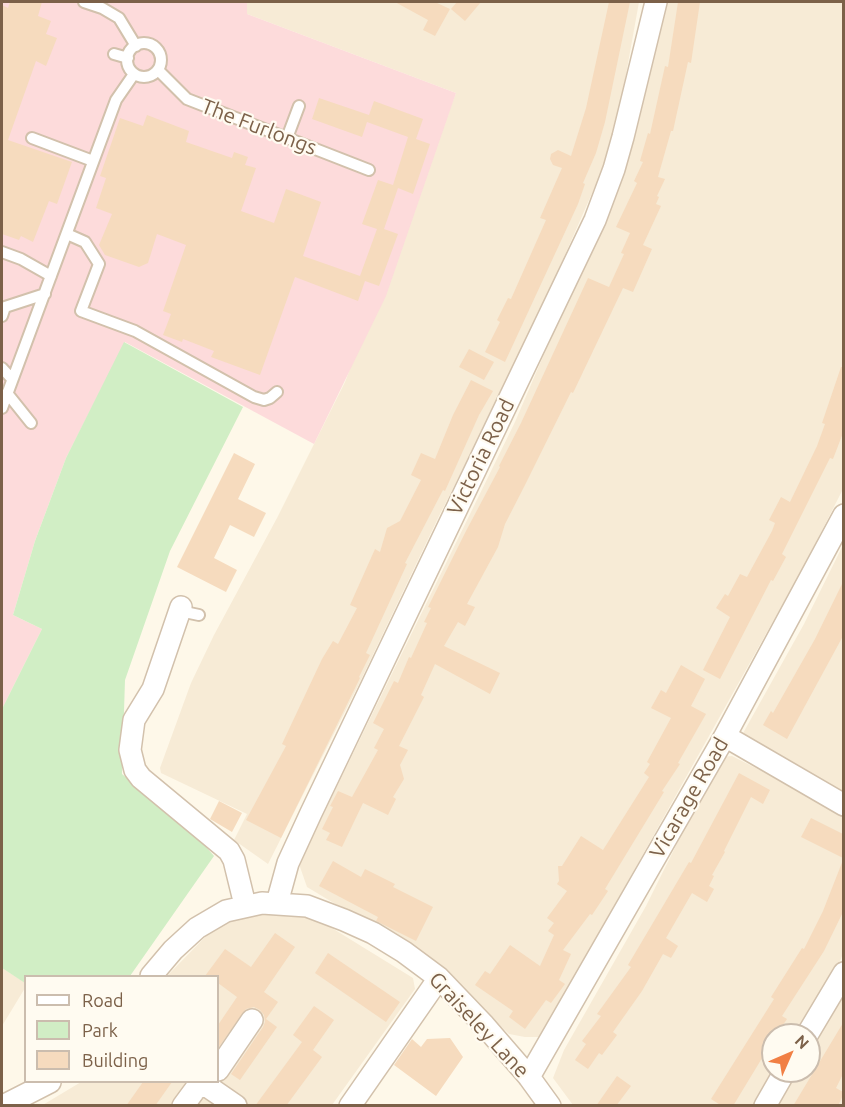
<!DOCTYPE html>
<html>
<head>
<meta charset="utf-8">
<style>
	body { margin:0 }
	#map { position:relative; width:845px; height:1107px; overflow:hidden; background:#fef8e9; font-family:Ubuntu,sans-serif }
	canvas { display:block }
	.frame { position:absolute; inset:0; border:3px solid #7c6149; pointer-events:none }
	.legend { position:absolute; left:24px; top:975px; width:195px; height:108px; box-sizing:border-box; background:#fffbf1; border:2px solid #cbbdae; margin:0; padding:8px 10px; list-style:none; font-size:18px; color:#7c6149 }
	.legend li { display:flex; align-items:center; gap:12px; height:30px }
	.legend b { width:30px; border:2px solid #cbbdae }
	.north { position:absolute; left:761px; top:1023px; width:60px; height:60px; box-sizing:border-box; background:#fffbf1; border:2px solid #cbbdae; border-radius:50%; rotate:45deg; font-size:16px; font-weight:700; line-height:24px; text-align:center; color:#7c6149 }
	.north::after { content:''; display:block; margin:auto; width:21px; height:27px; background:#f17f44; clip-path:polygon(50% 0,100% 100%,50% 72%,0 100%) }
</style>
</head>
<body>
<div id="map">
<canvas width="845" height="1107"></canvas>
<div class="frame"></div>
<ul class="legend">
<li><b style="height:8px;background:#fff"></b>Road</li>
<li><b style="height:16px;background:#d1eec5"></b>Park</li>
<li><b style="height:16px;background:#f6dbbe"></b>Building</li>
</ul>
<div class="north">N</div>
</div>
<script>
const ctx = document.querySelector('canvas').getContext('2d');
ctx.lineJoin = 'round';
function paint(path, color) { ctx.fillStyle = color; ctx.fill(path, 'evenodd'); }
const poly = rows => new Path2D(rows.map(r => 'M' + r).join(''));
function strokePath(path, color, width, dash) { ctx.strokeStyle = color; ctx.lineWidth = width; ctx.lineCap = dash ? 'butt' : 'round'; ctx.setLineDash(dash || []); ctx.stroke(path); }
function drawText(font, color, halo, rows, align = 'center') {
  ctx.font = font + ' Ubuntu,sans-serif'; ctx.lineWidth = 4.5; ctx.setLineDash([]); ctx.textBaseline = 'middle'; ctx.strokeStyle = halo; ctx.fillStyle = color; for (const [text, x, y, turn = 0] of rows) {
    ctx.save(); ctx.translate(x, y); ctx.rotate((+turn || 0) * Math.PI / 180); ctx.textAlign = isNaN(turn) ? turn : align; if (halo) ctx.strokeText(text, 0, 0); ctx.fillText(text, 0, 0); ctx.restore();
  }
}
paint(poly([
	[247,2,639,2,623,91,604,166,524,348,439,516,359,684,268,864,234,840,247,814,161,773,160,768,191,683,214,635,277,518,345,382,456,93,247,14],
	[668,2,843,2,843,489,805,564,541,1037,525,1037,509,1034,429,960,307,887,299,864,515,422,622,172],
	[843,545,843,793,742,735,804,624],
	[732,756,843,812,843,953,841,959,796,1035,773,1035,773,1071,755,1105,573,1105,553,1078,564,1050,646,906,720,757],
	[292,912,327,925,413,978,415,989,332,1105,41,1106,81,1082,218,1082,218,976,167,976,217,925,242,913],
	[2,968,26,983,25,988,2,1026],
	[843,988,843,1105,776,1106,795,1071,809,1071,809,1046]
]), '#f7ebd6');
paint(poly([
	[2,2,247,2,247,14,456,93,386,296,314,444,125,342,66,458,35,541,13,615,42,629,2,709]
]), '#fddbdb');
paint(poly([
	[124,342,243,407,170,551,125,680,122,774,200,840,214,856,130,976,26,976,25,983,2,968,2,709,42,629,13,615,35,541,66,458]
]), '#d1eec5');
paint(poly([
	[10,2,42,2,38,16,51,21,46,34,57,38,46,66,36,61,8,140,72,162,57,204,49,201,33,242,21,236,19,240,2,234,2,5,8,8],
	[395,2,435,2,450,9,435,36,423,30,428,20],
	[457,2,481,2,465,21,451,9],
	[609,2,630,2,605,122,596,153,583,183,585,184,578,204,505,362,485,352,500,322,497,320,508,298,511,299,546,220,540,218,562,168,553,165,550,159,551,154,558,150,571,156,586,108],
	[678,2,700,2,691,63,688,62,673,131,671,131,658,177,665,179,657,196,659,197,656,204,661,206,643,245,652,249,633,292,623,288,573,393,571,392,525,485,505,524,498,547,467,604,475,607,465,626,458,622,444,646,500,673,490,694,435,664,421,695,424,697,399,746,408,750,400,765,404,779,393,797,396,799,388,815,363,803,342,847,326,840,330,833,322,829,333,807,330,806,338,791,352,797,378,750,374,748,384,729,373,723,394,681,398,683,409,657,411,658,427,623,424,622,431,608,428,607,466,531,500,467,499,466,521,423,588,278,609,287,624,254,621,253,630,233,616,227,637,183,634,181,643,162,640,161,648,133,650,134,665,66,668,67],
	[319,98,369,115,374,101,423,119,416,139,430,144,413,194,398,188,384,229,398,234,379,286,365,281,358,301,295,277,260,375,211,357,214,351,183,339,182,342,163,335,171,314,163,311,186,245,157,234,148,263,139,267,105,255,99,245,112,214,96,208,106,178,100,176,120,118,143,126,147,115,189,131,186,142,232,158,234,152,248,157,245,165,256,168,241,211,274,223,286,189,321,202,303,256,360,276,377,229,362,224,378,180,393,185,408,137,367,122,362,137,312,119],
	[469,349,494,362,484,380,459,367],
	[841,367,843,367,843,433,833,459,830,458,782,554,786,557,773,581,771,580,720,679,703,670,730,617,716,608,725,594,728,596,740,574,747,577,772,531,775,523,769,520,781,497,790,502,817,446,825,424,822,423],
	[471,380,493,391,479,415,445,491,443,490,405,563,407,564,366,653,370,655,359,677,360,678,281,838,246,820,286,746,282,744,322,659,333,641,338,644,357,608,350,605,375,549,380,552,387,528,400,521,421,480,411,475,421,453,435,459,453,415],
	[234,453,255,464,238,499,266,513,254,537,230,525,214,558,237,570,226,592,177,567],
	[843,582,843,636,787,739,763,725,771,711,773,713,815,639],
	[681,665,705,679,691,706,706,714,678,763,680,764,662,791,664,792,605,889,608,891,592,915,590,914,563,950,571,954,559,980,565,984,551,1003,546,1000,525,1029,509,1017,513,1011,475,985,485,971,490,974,510,945,540,966,554,935,548,931,554,923,547,918,567,891,557,884,559,881,558,866,562,866,581,836,603,850,649,777,644,773,650,764,647,762,671,718,651,708,661,690,666,693],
	[739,773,770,790,763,804,751,797,724,851,725,852,712,875,714,876,709,886,714,889,707,902,692,893,666,938,678,946,671,958,663,954,642,991,613,1032,617,1035,602,1055,599,1053,588,1069,575,1060,586,1044,582,1041,601,1016,597,1014,631,967,628,965,689,862,691,863],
	[219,801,242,813,232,832,210,819],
	[811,818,843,834,843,858,801,837],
	[843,860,843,912,824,951,782,1016,787,1019,776,1035,773,1035,773,1040,733,1106,722,1106,711,1099,774,999,771,997,802,948,804,949,823,911],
	[333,861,361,877,365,869,395,884,393,887,433,907,416,941,376,921,378,917,319,886],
	[275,933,295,947,264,992,278,1002,266,1019,277,1027,240,1080,231,1074,263,1027,265,1022,264,1015,260,1010,254,1007,246,1009,218,1048,218,1025,237,997,218,983,218,976,205,976,225,949,251,967],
	[328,953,400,1002,386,1022,315,973],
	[314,1006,334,1020,313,1050,322,1057,286,1106,255,1106,302,1042,293,1035],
	[843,1023,843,1074,836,1088,843,1092,843,1095,838,1106,793,1106],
	[450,1038,463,1057,436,1096,394,1065,412,1039,421,1047,427,1039],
	[617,1076,631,1086,616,1106,596,1106],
	[143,1082,172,1082,155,1106,126,1106]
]), '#f6dbbe');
const lane = poly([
	[84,2,102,8,119,18,136,46],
	'127 60a17 17 0 1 1 34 0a17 17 0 1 1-34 0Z',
	[114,54,128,58],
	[158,70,187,99,369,170],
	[32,138,93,161],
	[287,138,299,106],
	[67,234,85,242,99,264,81,311,135,331,254,397,264,400,270,398,277,392],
	[2,252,21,259,51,276],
	[2,316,5,307,45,294],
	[2,368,12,379],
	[7,393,31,423],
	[2,408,116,100,134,74],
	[180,611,199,615]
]);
const street = poly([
	[181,607,153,689,134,720,130,750,135,770,141,778,229,851,234,860,245,905],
	[725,736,844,805],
	[277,903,288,863,311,813,595,220,614,169,623,137,656,2],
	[151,976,173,950,197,928,226,911,262,903,307,906,344,920,373,933,404,952,439,978,484,1025,529,1077,550,1106],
	[807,1035,844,973],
	[218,1070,252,1020],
	[529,1077,725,736,844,515],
	[3,1106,50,1082],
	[183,1106,197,1087,207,1086,236,1106],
	[350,1106,439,978],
	[765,1106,785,1071]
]);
strokePath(lane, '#d2c1ac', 14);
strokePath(street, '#d2c1ac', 24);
strokePath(lane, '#fff', 10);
strokePath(street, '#fff', 21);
drawText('21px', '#7c6149', '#fffbf1', [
	["The Furlongs",259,127,21],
	["Victoria Road",481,457,-64],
	["Vicarage Road",689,798,-60],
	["Graiseley Lane",479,1025,47]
]);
</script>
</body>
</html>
